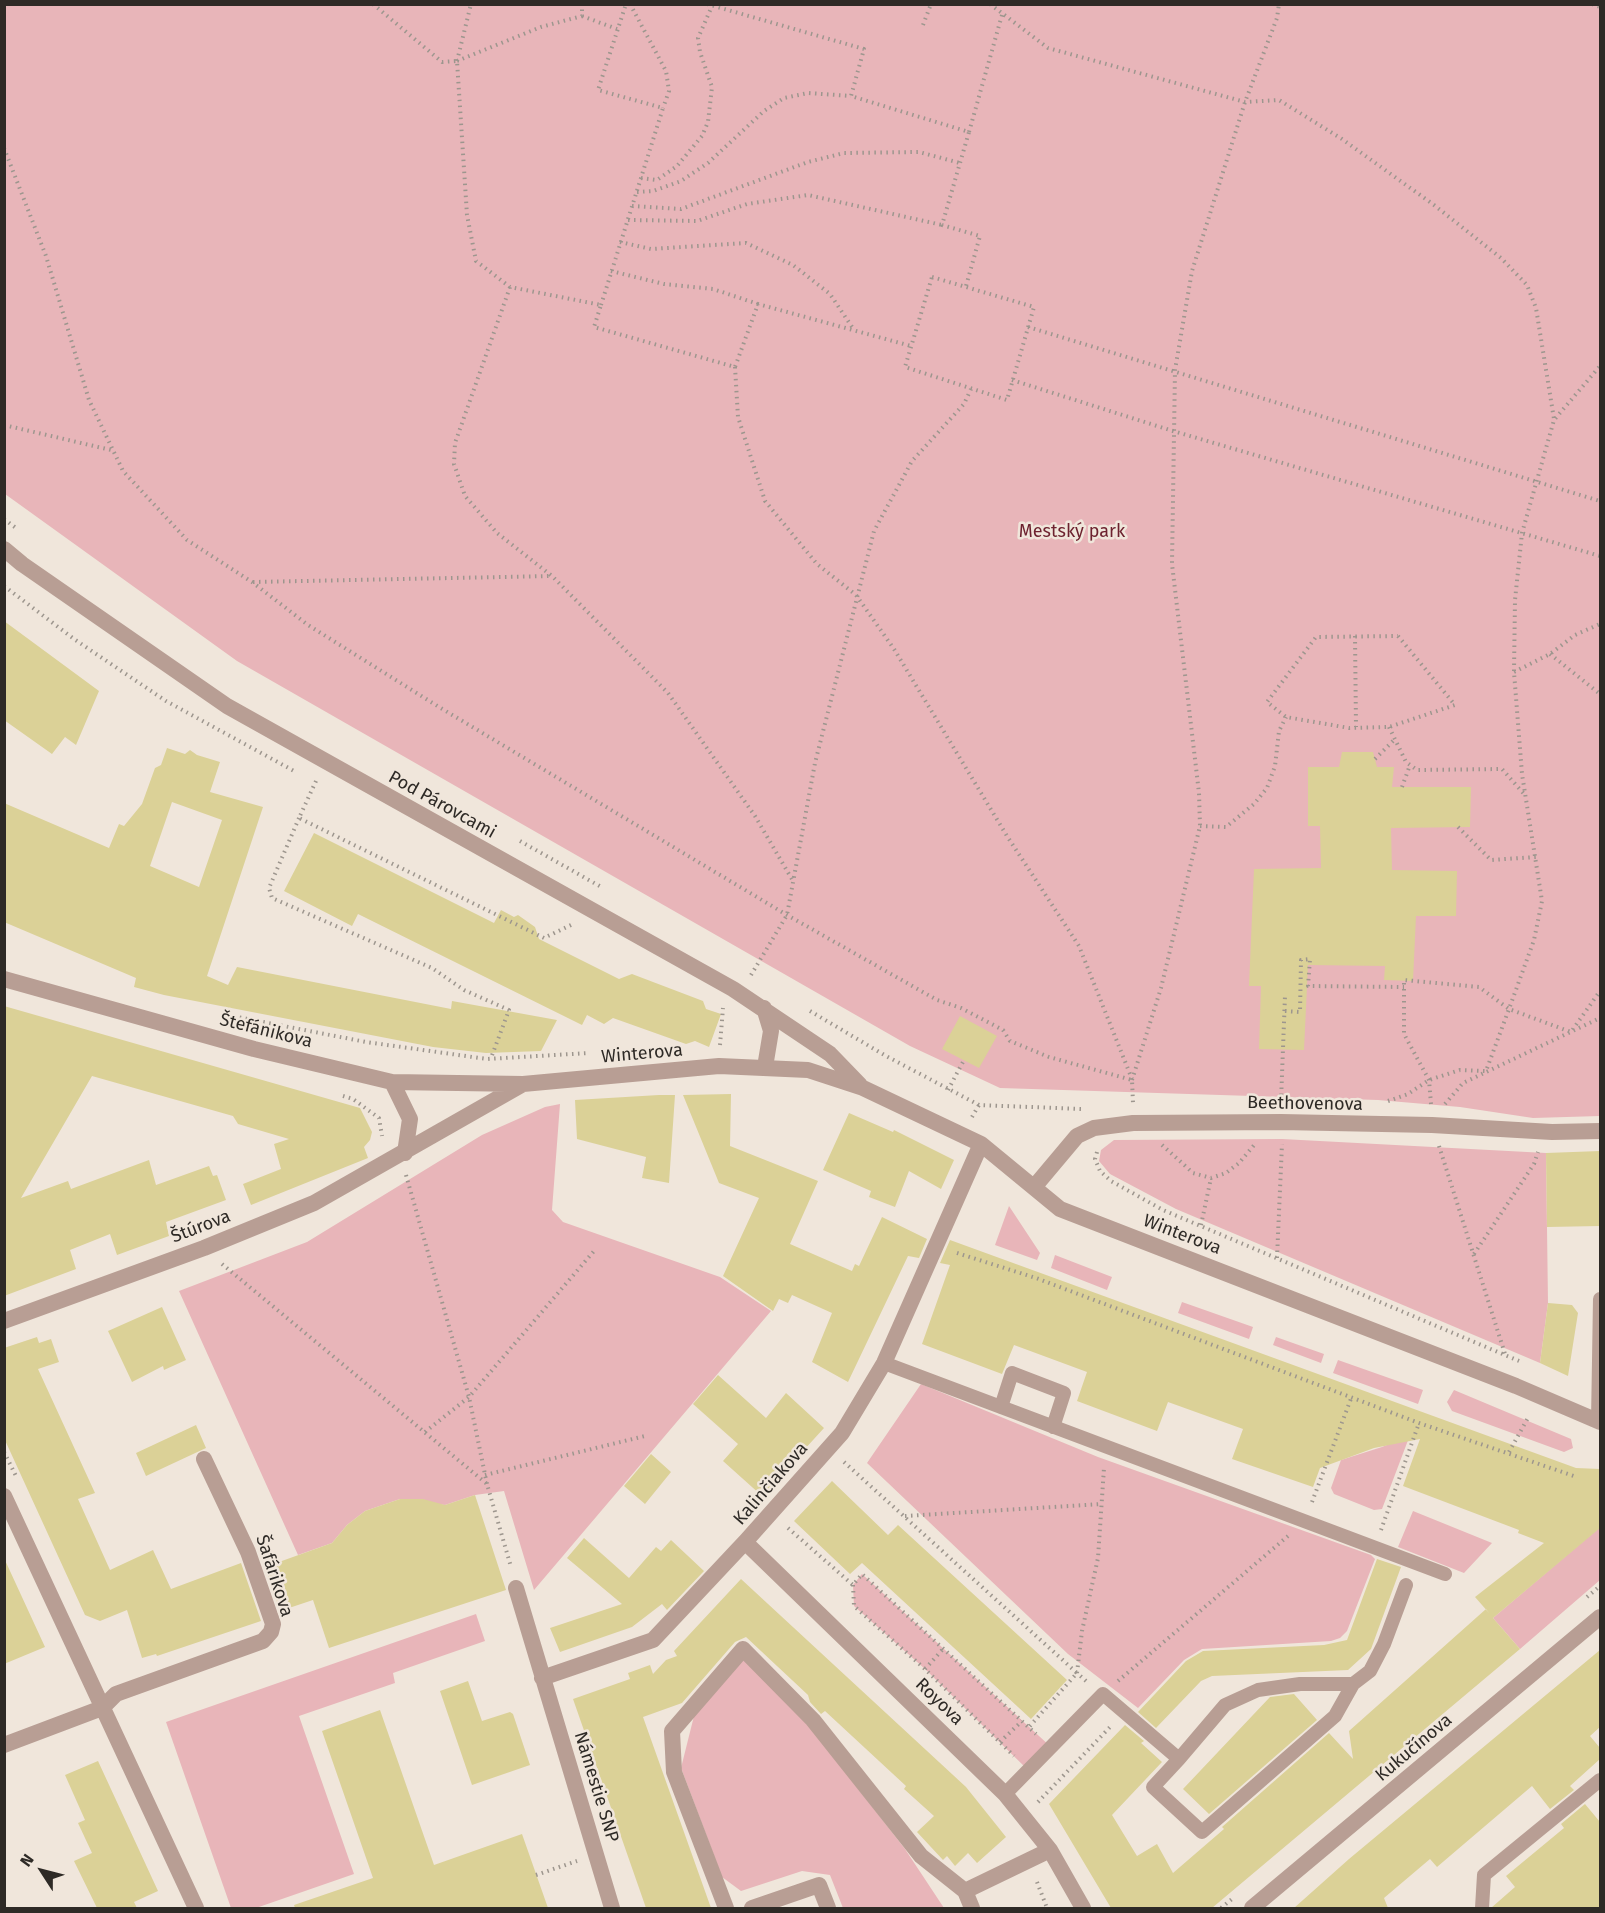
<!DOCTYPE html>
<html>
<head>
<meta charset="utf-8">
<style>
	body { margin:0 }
	#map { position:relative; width:1605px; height:1913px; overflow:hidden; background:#f0e6db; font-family:"Fira Sans",sans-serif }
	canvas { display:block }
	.frame { position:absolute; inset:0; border:6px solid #2e2a26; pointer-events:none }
	.north { position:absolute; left:12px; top:1841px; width:60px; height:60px; -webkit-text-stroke:4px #f0e6db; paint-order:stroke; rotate:306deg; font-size:16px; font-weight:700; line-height:24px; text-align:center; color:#2e2a26 }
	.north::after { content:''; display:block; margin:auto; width:21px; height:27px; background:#2e2a26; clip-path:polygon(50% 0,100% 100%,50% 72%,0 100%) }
</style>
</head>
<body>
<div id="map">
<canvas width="1605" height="1913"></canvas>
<div class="frame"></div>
<div class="north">N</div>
</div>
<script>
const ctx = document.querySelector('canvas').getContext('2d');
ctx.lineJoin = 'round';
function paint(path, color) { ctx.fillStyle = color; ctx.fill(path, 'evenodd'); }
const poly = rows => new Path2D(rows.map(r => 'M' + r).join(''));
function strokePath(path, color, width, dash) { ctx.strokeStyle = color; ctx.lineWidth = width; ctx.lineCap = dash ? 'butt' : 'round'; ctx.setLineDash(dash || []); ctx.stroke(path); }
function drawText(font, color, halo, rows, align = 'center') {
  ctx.font = font + ' "Fira Sans",sans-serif'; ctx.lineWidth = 5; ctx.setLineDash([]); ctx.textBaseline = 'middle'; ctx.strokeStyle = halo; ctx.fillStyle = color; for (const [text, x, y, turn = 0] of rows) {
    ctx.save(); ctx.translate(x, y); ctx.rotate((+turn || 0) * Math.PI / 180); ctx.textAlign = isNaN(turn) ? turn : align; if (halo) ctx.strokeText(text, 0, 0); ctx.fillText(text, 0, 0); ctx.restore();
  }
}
paint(poly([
	[5,5,1600,5,1600,1116,1533,1118,1460,1107,1378,1100,1000,1088,910,1046,237,661,5,494],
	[560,1104,552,1210,563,1222,720,1277,771,1311,534,1590,504,1491,475,1495,445,1505,400,1499,365,1511,347,1525,332,1543,298,1555,179,1291,307,1242,482,1135,545,1107],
	[1282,1139,1546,1153,1548,1303,1540,1363,1176,1209,1110,1174,1099,1161,1101,1150,1114,1140],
	[1009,1206,1040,1253,1037,1260,995,1245],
	[1055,1255,1112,1277,1107,1290,1051,1268],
	[1182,1302,1253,1327,1249,1339,1178,1313],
	[1276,1337,1324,1354,1321,1363,1273,1345],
	[1338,1360,1423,1390,1418,1404,1333,1373],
	[921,1384,1098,1457,1371,1555,1375,1559,1347,1631,1340,1638,1331,1641,1202,1649,1184,1660,1138,1708,1068,1654,867,1463],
	[1454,1390,1571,1439,1573,1448,1564,1452,1452,1411,1447,1402],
	[1410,1435,1382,1509,1374,1510,1334,1494,1331,1488,1341,1460,1382,1447],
	[1413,1511,1492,1543,1464,1573,1398,1547],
	[1600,1527,1600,1580,1520,1649,1493,1618],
	[862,1574,1051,1747,1028,1770,925,1669,854,1606,853,1585],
	[476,1614,485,1641,393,1673,395,1683,299,1716,354,1874,256,1908,231,1908,166,1722],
	[744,1659,804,1719,905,1849,944,1908,843,1908,830,1875,802,1871,741,1891,722,1877,681,1768,695,1712]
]), '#e8b5b9');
paint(poly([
	[4,621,99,691,76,745,65,737,52,754,4,720],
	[167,748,185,754,190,750,197,755,220,762,210,792,263,807,207,976,228,985,237,967,451,1009,452,1001,557,1020,541,1051,486,1053,433,1047,164,995,134,987,136,978,4,922,4,803,109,848,119,824,124,826,142,804,155,768,161,765],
	[172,802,222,820,199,887,150,866],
	[1342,752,1373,752,1377,767,1394,767,1392,787,1471,787,1470,827,1391,828,1392,870,1457,871,1456,916,1416,916,1413,981,1384,980,1385,966,1308,965,1304,1050,1259,1049,1261,986,1249,986,1254,869,1321,868,1320,826,1308,826,1308,767,1339,767],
	[314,833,494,923,501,910,514,917,518,915,535,927,539,939,619,979,632,974,703,1001,706,1009,721,1014,709,1047,695,1041,686,1044,613,1018,604,1024,587,1015,582,1025,358,914,352,926,284,891],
	[4,1006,360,1108,372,1132,370,1140,364,1147,368,1158,251,1205,243,1184,281,1169,274,1144,289,1139,238,1124,233,1116,92,1076,21,1198,68,1181,71,1189,149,1160,156,1185,209,1166,213,1176,217,1175,226,1200,166,1222,169,1236,117,1255,110,1234,70,1250,76,1269,4,1296],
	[960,1016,997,1036,979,1068,942,1049],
	[731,1094,730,1146,818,1181,790,1244,852,1271,855,1264,859,1266,882,1217,927,1239,919,1258,908,1256,848,1382,812,1362,832,1313,792,1295,788,1303,779,1299,773,1311,723,1276,759,1198,719,1183,683,1095],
	[659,1095,675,1095,669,1183,642,1178,646,1157,577,1139,575,1100],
	[849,1113,893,1132,894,1130,954,1160,941,1189,909,1171,895,1207,869,1197,871,1191,823,1170],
	[1600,1151,1600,1226,1547,1227,1546,1153],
	[950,1240,1576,1468,1600,1469,1600,1528,1493,1618,1520,1649,1212,1908,1111,1908,1049,1804,1125,1725,1144,1741,1141,1743,1162,1762,1112,1815,1137,1856,1157,1844,1173,1873,1224,1829,1222,1827,1329,1733,1353,1759,1349,1731,1486,1609,1489,1613,1475,1597,1544,1543,1518,1533,1519,1530,1403,1486,1420,1439,1374,1448,1320,1468,1313,1487,1232,1459,1243,1429,1168,1402,1157,1431,1077,1401,1087,1372,1014,1345,1002,1374,922,1344,950,1265,940,1263],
	[1548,1303,1572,1305,1578,1313,1568,1376,1540,1363],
	[162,1307,186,1360,164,1370,163,1366,132,1382,108,1331],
	[37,1337,39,1343,51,1339,59,1362,38,1369,95,1493,78,1499,110,1570,153,1550,171,1589,241,1563,261,1621,157,1656,156,1654,142,1658,127,1610,100,1621,85,1615,4,1438,4,1348],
	[718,1375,766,1418,786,1393,824,1428,762,1496,723,1461,738,1444,693,1404],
	[196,1425,206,1448,146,1476,136,1453],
	[651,1454,671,1472,645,1504,624,1486],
	[832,1481,888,1535,898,1525,1067,1680,1031,1719,862,1563,850,1574,794,1521],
	[475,1495,506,1590,329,1648,313,1600,280,1611,262,1559,276,1554,279,1562,332,1543,347,1525,365,1511,400,1499,423,1499,445,1505],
	[584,1538,629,1578,656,1547,661,1551,671,1540,704,1571,667,1610,662,1604,632,1627,560,1652,550,1628,622,1604,567,1558],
	[4,1558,45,1647,4,1664],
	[1377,1559,1401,1567,1371,1649,1348,1670,1212,1676,1201,1681,1156,1728,1138,1712,1186,1661,1203,1651,1324,1645,1347,1640],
	[741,1579,966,1787,1006,1837,977,1863,968,1853,955,1866,947,1856,943,1860,917,1832,934,1816,904,1789,906,1786,825,1711,821,1714,810,1702,808,1695,746,1637,735,1642,682,1703,643,1717,711,1908,646,1908,573,1699,630,1679,628,1673,650,1665,653,1674,666,1660,677,1656,674,1651],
	[1600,1650,1600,1727,1590,1736,1600,1748,1600,1759,1570,1786,1574,1790,1550,1809,1532,1786,1437,1867,1430,1859,1384,1898,1388,1908,1294,1908,1349,1859],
	[468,1681,482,1721,510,1712,513,1714,530,1765,472,1785,440,1691],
	[1294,1694,1317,1720,1209,1814,1183,1789,1270,1697],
	[380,1710,434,1865,522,1834,548,1908,295,1908,294,1905,373,1878,322,1731],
	[98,1761,158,1891,134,1902,137,1908,97,1908,74,1861,92,1853,78,1823,85,1820,65,1775],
	[1585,1804,1600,1822,1600,1908,1491,1908,1515,1887,1506,1876,1564,1828,1561,1824]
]), '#dbd197');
strokePath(poly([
	[373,4,442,62,457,61,467,215,476,261,510,287,601,305,594,327,735,367,758,304,911,346],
	[630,4,666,71,669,91,663,108],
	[707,4,864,49,851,96,969,132,942,225,980,236,966,286],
	[990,4,1048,48,1245,102,1279,100,1342,139,1434,205,1501,258,1527,285,1536,308,1554,419],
	[1592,4,1600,7],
	[582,16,617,29],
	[923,25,931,4],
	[457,61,541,27,582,16,582,4],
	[457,61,471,4],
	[969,132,1002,15],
	[4,148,46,256,89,400,123,471,187,540,252,582,308,625,439,707,787,915,937,1000,961,1008,1003,1030,1010,1041,1049,1057,1132,1080,1133,1103],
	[641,178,657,180,677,166,702,136,708,122,712,87,700,52,698,38,712,6],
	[637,192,653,191,681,181,708,163,764,111,784,98,808,93,851,96],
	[632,206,681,209,808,162,844,153,919,152,960,163],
	[628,220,697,221,747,204,808,195,942,225],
	[620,242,651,249,746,243,793,265,830,294,854,330],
	[611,271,664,284,713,289,758,304],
	[932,277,1034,307,1007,400,905,367,932,277],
	[510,287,455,443,454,464,465,496,497,533,552,576,668,693,755,816,793,881],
	[601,305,663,108,598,90,626,4],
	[1028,327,1600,501],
	[735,367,738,417,765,501,817,564,856,595,894,649,1007,836,1079,946,1132,1079],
	[1012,380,1173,431,1600,556],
	[4,425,111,450],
	[4,519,16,528],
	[253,582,551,576],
	[4,586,74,639,166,701,296,772],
	[1355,636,1356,727],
	[1398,636,1455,705,1389,727,1349,728,1286,717,1267,702,1316,637,1398,636],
	[1550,654,1600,694],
	[1514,672,1550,654,1575,635,1600,624],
	[1389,727,1406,762,1417,770,1502,769,1525,795],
	[1375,759,1395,739],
	[316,781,299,818,544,938,573,924],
	[1402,787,1410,765],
	[299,818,269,888,272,898,432,968,464,990,509,1010,491,1058],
	[1200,826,1226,827,1254,804,1267,788,1275,766,1279,731,1286,717],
	[1458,827,1491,860,1536,857],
	[520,841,603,888],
	[751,975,787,915,815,763,874,531,912,461,964,404,971,389],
	[810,1011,886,1056,979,1105,1081,1109],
	[1285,1011,1300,1012,1301,960,1310,959,1308,986,1404,987],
	[222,1014,366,1042,487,1059,589,1053],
	[720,1045,723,1008],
	[1132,1080,1161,988,1200,826,1199,793,1172,564,1175,370,1192,271,1245,102,1277,18,1279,4],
	[948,1090,964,1060],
	[343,1096,353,1099,379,1118,382,1136],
	[1281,1101,1285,996],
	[1388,1101,1408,1094,1429,1080,1460,1070,1486,1071,1509,1009,1571,1032,1600,991],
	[1431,1104,1429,1080,1404,1034,1404,980,1479,987,1509,1009,1534,940,1542,901,1522,774,1514,672,1515,600,1522,533,1554,420,1600,366],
	[1445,1104,1463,1083,1600,1018],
	[972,1117,979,1105],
	[1162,1145,1193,1173,1211,1178,1226,1173,1239,1163,1255,1144],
	[1439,1146,1505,1354],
	[1097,1152,1095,1159,1100,1171,1111,1181,1163,1210,1519,1361],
	[406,1175,469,1397,487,1484],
	[1201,1225,1211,1178],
	[957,1253,1036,1278,1419,1423,1574,1476],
	[1474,1254,1534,1164,1538,1152],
	[1277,1258,1282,1144],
	[222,1264,487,1484,511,1567],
	[425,1432,469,1397,594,1251],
	[4,1452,17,1478],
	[1509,1452,1529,1416],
	[844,1462,1077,1673,1029,1727],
	[485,1475,645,1436],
	[1312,1502,1352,1396],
	[905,1516,1102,1504],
	[788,1528,853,1585,862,1574,1036,1734],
	[1381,1530,1419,1423],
	[853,1585,854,1606,925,1669,1014,1756],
	[1587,1597,1600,1586],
	[925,1669,943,1649],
	[1086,1681,1077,1673,1082,1631,1098,1558,1104,1468],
	[1118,1681,1288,1536],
	[1000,1742,1022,1721],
	[1038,1802,1112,1725],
	[536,1875,577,1861],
	[1037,1882,1047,1908],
	[1221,1908,1232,1899]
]), '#9d968e', 4, [1.5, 4.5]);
strokePath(poly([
	[884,1363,1445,1574],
	[1001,1407,1012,1373,1064,1393,1053,1427],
	[1598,1421,1600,1299],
	[1179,1759,1153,1787,1202,1832,1335,1716,1353,1684],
	[1005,1794,1103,1694,1179,1759,1225,1705,1258,1690,1300,1684,1353,1684,1370,1671,1384,1644,1406,1585],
	[1482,1908,1484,1875,1600,1780]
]), '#b89e94', 14);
strokePath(poly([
	[4,549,22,564,227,706,733,989,830,1054,860,1085],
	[4,979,254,1049,392,1082,523,1084,719,1066,808,1070,863,1088,981,1144,1060,1209,1516,1386,1600,1422],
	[764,1008,771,1031,765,1067],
	[392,1082,410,1119,405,1153],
	[1035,1186,1077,1136,1094,1128,1133,1123,1281,1122,1432,1125,1552,1132,1600,1131],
	[4,1321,204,1248,314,1203,523,1084],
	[4,1496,196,1908],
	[745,1542,1005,1794,1050,1850,1083,1908],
	[516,1588,612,1908],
	[542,1678,653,1640,745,1542,842,1433,884,1363,981,1144],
	[4,1745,102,1708,116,1694,263,1641,271,1632,273,1624,248,1552,204,1459],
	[965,1891,1050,1850],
	[726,1908,674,1772,672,1731,743,1649,813,1720,921,1856,965,1891,972,1908],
	[752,1908,819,1885,828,1908],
	[1252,1908,1600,1617]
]), '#b89e94', 16);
drawText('18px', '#6d222f', '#f0e6db', [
	["Mestský park",1072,532]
]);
drawText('18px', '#2e2a26', '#f0e6db', [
	["Pod Párovcami",442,805,29],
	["Štefánikova",266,1031,14],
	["Winterova",642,1054,-5],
	["Beethovenova",1305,1104,1],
	["Štúrova",201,1227,-21],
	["Winterova",1182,1235,21],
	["Kalinčiakova",771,1484,-49],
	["Šafárikova",274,1576,72],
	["Royova",939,1702,44],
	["Kukučínova",1414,1748,-40],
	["Námestie SNP",596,1787,73]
]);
</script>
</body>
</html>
